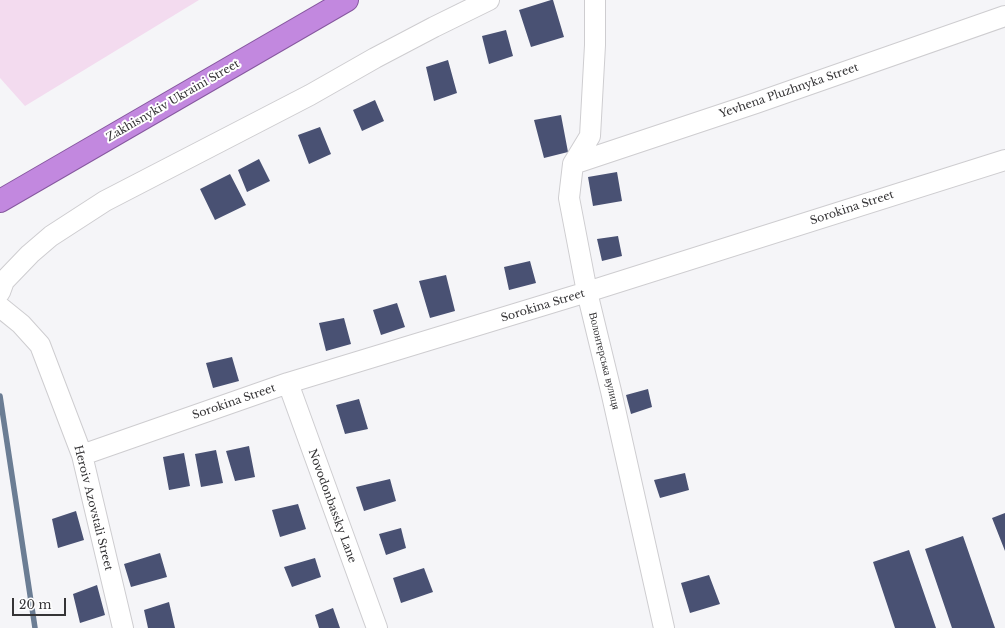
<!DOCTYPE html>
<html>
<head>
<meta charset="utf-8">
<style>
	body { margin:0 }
	#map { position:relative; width:1005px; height:628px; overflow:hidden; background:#f5f5f8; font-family:"Libre Baskerville",serif }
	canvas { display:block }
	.scale { position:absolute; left:12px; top:598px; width:54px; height:18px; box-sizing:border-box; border:2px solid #353436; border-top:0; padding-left:5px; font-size:12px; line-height:14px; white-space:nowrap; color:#353436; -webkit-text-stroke:3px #fff; paint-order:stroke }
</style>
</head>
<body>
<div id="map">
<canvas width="1005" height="628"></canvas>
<div class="scale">20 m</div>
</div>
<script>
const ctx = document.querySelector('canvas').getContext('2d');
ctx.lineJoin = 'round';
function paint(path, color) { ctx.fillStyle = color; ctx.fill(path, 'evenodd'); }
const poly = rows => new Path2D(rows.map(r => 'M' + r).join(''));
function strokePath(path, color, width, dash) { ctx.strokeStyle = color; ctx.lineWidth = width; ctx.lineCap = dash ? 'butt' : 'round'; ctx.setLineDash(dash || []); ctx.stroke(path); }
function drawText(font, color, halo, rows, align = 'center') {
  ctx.font = font + ' "Libre Baskerville",serif'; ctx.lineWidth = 4; ctx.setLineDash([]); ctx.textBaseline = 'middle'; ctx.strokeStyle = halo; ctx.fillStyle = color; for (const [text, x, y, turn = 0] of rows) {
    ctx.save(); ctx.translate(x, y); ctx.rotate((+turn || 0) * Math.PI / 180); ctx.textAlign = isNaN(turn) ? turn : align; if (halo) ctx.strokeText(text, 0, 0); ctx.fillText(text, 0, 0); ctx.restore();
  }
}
paint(poly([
	[0,0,199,0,25,106,0,78]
]), '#f3dbef');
strokePath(poly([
	[0,396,35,628]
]), '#6b7d94', 5.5);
paint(poly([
	[551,0,553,0,564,37,531,47,519,10],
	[506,30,513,56,489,64,482,36],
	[448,60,457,93,434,101,426,67],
	[375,100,384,121,362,131,353,110],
	[561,115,568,152,544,158,534,120],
	[320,127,331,154,309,164,298,135],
	[259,159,270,181,247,192,238,170],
	[617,172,622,201,593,206,588,177],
	[230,174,246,205,215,220,200,189],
	[618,236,622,256,602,261,597,239],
	[530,261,536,283,509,290,504,267],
	[446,275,455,311,430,318,419,281],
	[397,303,405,327,381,335,373,310],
	[344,318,351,344,326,351,319,323],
	[232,357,239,381,213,388,206,363],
	[648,389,652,407,631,414,626,395],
	[359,399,368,429,345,434,336,405],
	[249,446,255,477,235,481,226,451],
	[216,450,223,483,201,487,195,454],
	[184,453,190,486,169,490,163,457],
	[685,473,689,490,660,498,654,480],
	[390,479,396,501,364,511,356,487],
	[298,504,306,529,280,537,272,510],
	[76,511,84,540,58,548,52,519],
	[1005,513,1005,551,992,518],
	[401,528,406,548,386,555,379,534],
	[963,536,995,628,952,628,925,549],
	[909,550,936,628,895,628,873,562],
	[160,553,167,577,131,587,124,564],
	[315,558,321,577,292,587,284,567],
	[424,568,433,592,401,603,393,578],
	[709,575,720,604,690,613,681,583],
	[97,585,105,615,80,623,73,594],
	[169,602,175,628,148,628,144,610],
	[333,608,340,628,319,628,315,615]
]), '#495173');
const minor = poly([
	[595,0,595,45,590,136,573,164,569,198,587,292,611,391,664,628],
	[573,164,756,103,1005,16],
	[0,292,4,281,30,254,51,236,105,201,310,95,375,58,434,27,489,0],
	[0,307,21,324,40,345,82,455,123,628],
	[288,383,377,628],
	[82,455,288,383,587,292,1005,160]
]);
const trunk = poly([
	[0,201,347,0]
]);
strokePath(minor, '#cecdd0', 22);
strokePath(trunk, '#86589f', 24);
strokePath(minor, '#fff', 20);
strokePath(trunk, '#c288df', 22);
drawText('11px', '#353436', '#fff', [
	["Yevhena Pluzhnyka Street",789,91,-19],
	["Zakhisnykiv Ukraini Street",173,101,-30],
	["Sorokina Street",852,208,-18],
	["Sorokina Street",543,306,-17],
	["Волонтерська вулиця",604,361,76],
	["Sorokina Street",234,402,-19],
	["Novodonbassky Lane",332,506,70],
	["Heroiv Azovstali Street",93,508,76]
]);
</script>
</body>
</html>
